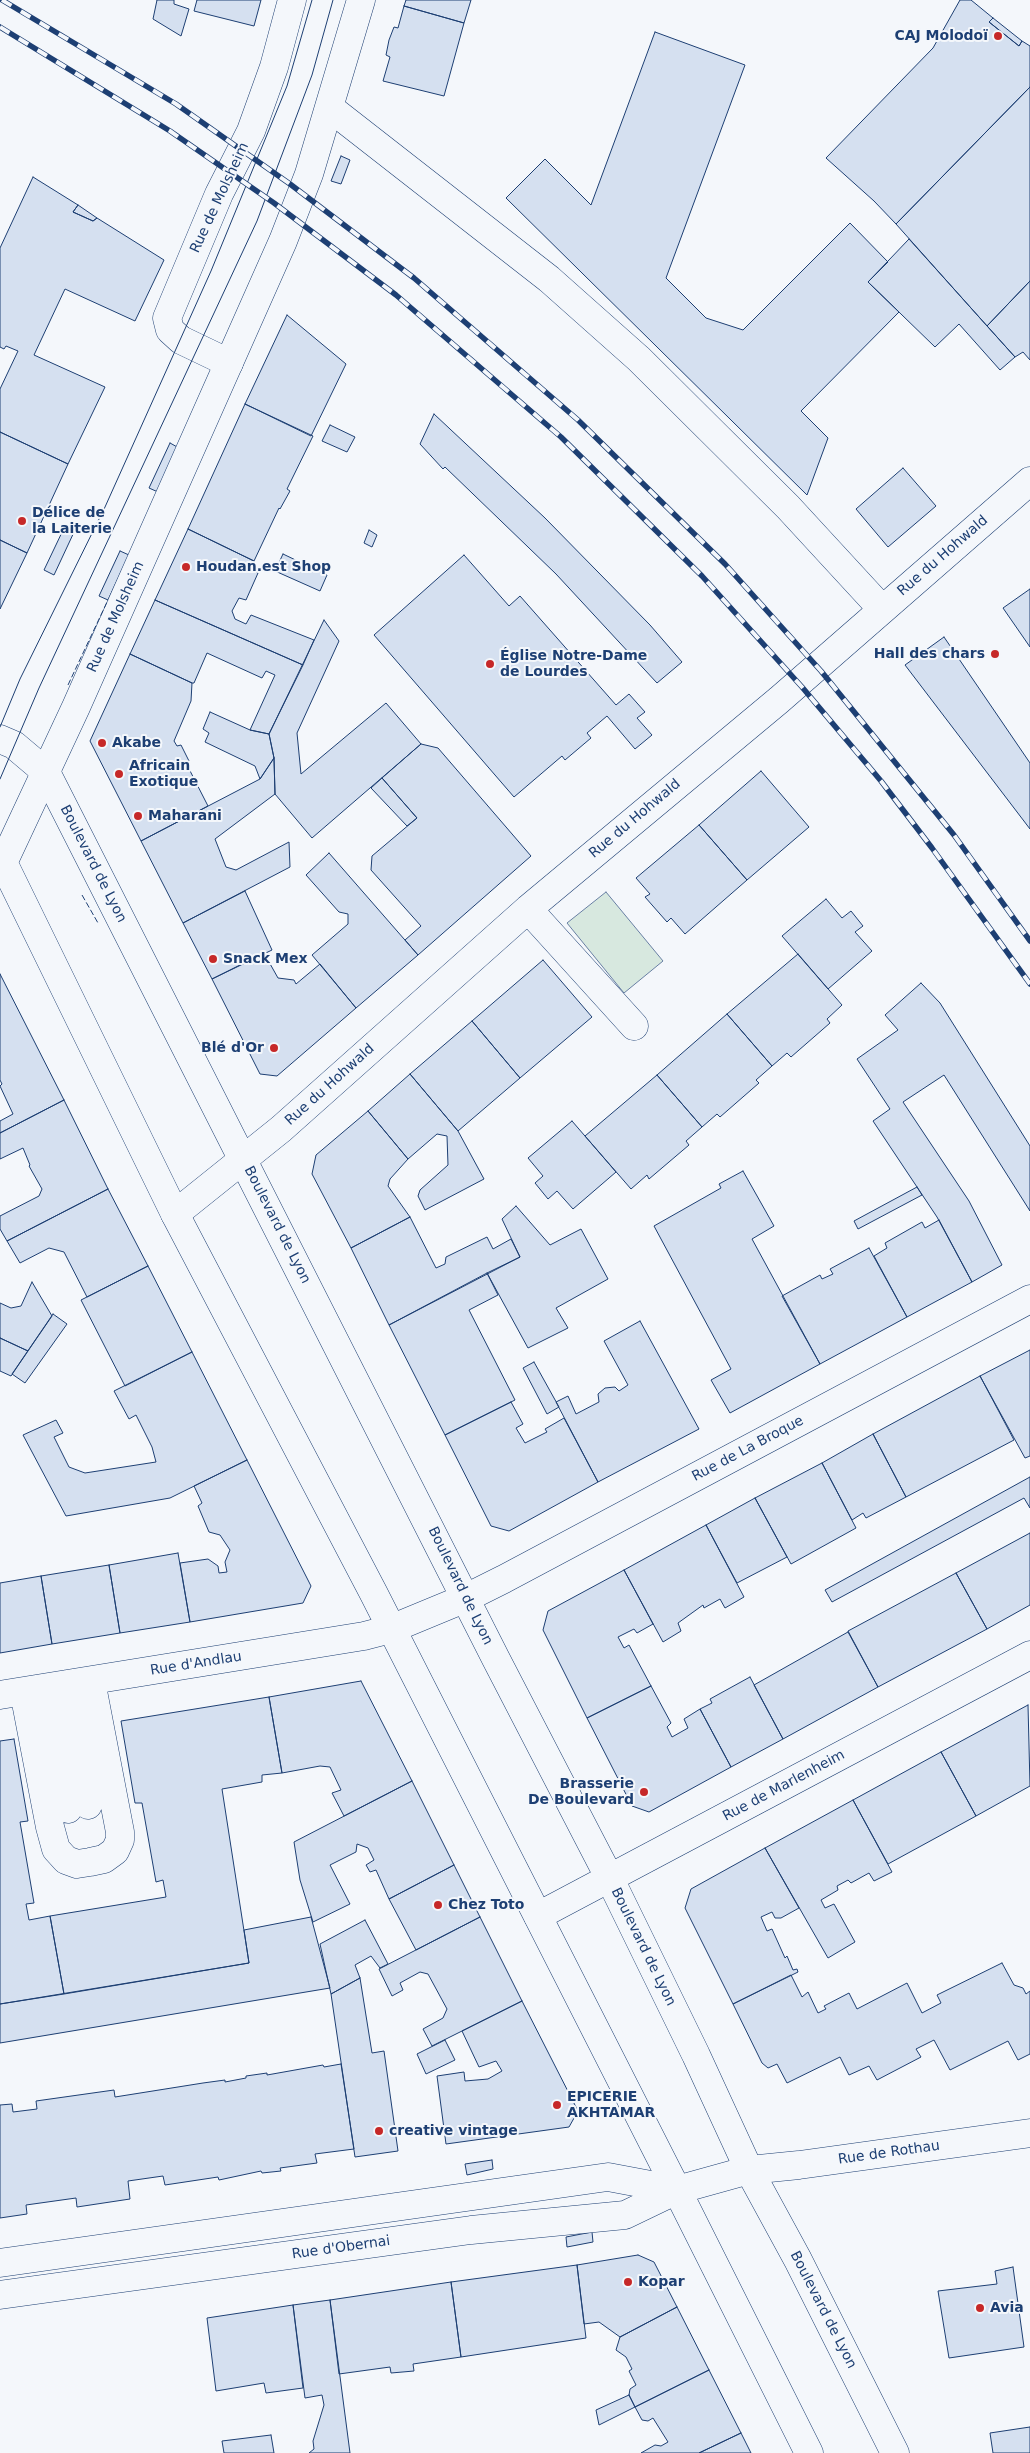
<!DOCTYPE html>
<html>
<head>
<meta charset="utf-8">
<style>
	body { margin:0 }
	canvas { display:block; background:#f4f7fb }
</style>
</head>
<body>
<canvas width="1030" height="2453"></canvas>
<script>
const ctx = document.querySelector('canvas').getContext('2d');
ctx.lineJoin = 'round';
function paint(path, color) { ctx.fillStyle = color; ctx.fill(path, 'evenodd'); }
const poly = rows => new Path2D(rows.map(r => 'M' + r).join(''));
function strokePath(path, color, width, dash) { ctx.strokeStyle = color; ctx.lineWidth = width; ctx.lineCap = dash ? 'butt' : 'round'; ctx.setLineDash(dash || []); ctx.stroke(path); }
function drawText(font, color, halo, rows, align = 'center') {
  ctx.font = font + ' "DejaVu Sans",sans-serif'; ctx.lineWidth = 4; ctx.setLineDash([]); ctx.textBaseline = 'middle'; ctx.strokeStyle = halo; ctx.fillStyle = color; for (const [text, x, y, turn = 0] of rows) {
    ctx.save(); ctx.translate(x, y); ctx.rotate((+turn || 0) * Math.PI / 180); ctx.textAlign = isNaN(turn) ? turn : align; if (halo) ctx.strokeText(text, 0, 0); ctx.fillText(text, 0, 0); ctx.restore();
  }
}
const green = poly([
	[606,892,663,961,624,993,567,923,606,892]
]);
paint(green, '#d7e8df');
strokePath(green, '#687fa3', 1);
const building = poly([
	[157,0,174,0,174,4,189,9,181,36,153,19,157,0],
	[197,0,261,0,254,26,194,11,197,0],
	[406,0,471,0,464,23,404,6,406,0],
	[960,0,971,0,993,18,989,22,1019,46,1022,41,1030,46,1030,87,896,224,874,201,826,158,933,48,960,0],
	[404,6,464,23,444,96,383,81,390,57,386,55,389,40,394,27,398,28,404,6],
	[993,18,1022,41,1019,46,989,22,993,18],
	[655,32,745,65,666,278,706,318,743,330,850,223,888,262,868,282,899,312,801,411,828,438,807,495,506,198,545,159,591,205,655,32],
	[1030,87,1030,281,987,326,896,224,1030,87],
	[341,156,350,160,341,184,331,181,341,156],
	[33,177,78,205,73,212,93,221,97,218,164,260,135,321,65,289,34,355,105,387,68,464,0,432,0,389,18,351,6,346,4,349,0,347,0,248,33,177],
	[78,205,97,218,93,221,73,212,78,205],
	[909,239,1015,357,1000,370,959,324,935,347,868,282,909,239],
	[1030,281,1030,360,1023,352,1015,357,987,326,1030,281],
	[287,315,346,364,311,436,245,404,287,315],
	[245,404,313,436,287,489,290,491,280,509,279,508,254,561,188,529,245,404],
	[434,414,545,518,650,625,682,662,657,683,556,574,445,467,443,469,420,444,434,414],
	[330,425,355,437,347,452,322,441,330,425],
	[0,432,68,464,27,553,0,540,0,432],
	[170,443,179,448,158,492,149,488,170,443],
	[903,468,936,506,888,547,856,509,903,468],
	[65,526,75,530,54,575,44,570,65,526],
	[188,529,254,561,251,570,258,573,246,600,239,598,232,611,235,619,246,624,251,615,314,640,303,665,155,600,188,529],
	[369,530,377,535,372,547,364,543,369,530],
	[0,540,27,553,0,609,0,540],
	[120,551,129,555,108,600,99,596,120,551],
	[283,554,327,575,320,591,275,571,283,554],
	[464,555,509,606,520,596,616,705,629,694,645,712,637,718,652,735,635,749,607,716,587,733,591,738,565,760,562,756,514,797,374,635,464,555],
	[1030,589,1030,647,1003,608,1030,589],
	[155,600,303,665,269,734,250,730,275,675,266,671,262,678,207,653,194,683,192,683,130,654,155,600],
	[324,620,339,641,297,733,301,774,386,703,421,744,312,838,275,794,274,758,269,734,324,620],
	[944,637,1030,763,1030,829,905,665,944,637],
	[130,654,192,683,191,701,174,741,177,746,181,745,189,761,186,763,208,806,141,841,90,741,130,654],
	[210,712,250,730,269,734,274,758,260,779,255,766,205,742,209,733,203,729,210,712],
	[421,744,438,748,531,856,418,955,405,940,421,926,371,870,372,856,417,818,382,778,421,744],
	[274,758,275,794,215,839,226,867,236,870,289,842,290,867,183,923,141,841,260,779,274,758],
	[761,771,809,827,747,880,699,825,761,771],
	[382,778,417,818,407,826,371,788,382,778],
	[699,825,747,880,685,934,671,918,667,922,645,897,650,894,636,878,699,825],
	[329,853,418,955,356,1008,312,955,348,924,348,914,339,912,306,875,329,853],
	[245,891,272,950,212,979,183,923,245,891],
	[826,899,842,918,851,911,863,926,855,932,872,951,828,989,782,936,826,899],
	[264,953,278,978,294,980,296,984,320,964,356,1008,277,1076,260,1074,212,979,264,953],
	[798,954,842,1005,827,1019,830,1023,791,1057,787,1053,772,1066,727,1014,798,954],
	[543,960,592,1017,520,1078,472,1021,543,960],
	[0,974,64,1100,0,1133,0,1121,13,1114,0,1086,2,1084,0,1080,0,974],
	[921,983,940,1003,1030,1146,1030,1211,944,1075,903,1102,969,1201,1002,1265,972,1282,937,1217,873,1121,890,1109,857,1059,898,1030,885,1015,921,983],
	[727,1014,772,1066,756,1080,759,1083,720,1117,717,1114,702,1127,657,1075,727,1014],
	[472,1021,520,1078,458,1131,410,1074,472,1021],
	[410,1074,458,1131,484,1179,425,1210,418,1196,420,1190,448,1165,447,1136,437,1134,408,1159,368,1111,410,1074],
	[657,1075,702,1127,686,1141,689,1145,649,1179,647,1175,631,1189,585,1136,657,1075],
	[64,1100,108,1189,7,1241,0,1229,0,1216,39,1196,42,1189,29,1166,30,1165,23,1148,0,1159,0,1133,64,1100],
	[368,1111,408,1159,390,1179,388,1186,410,1217,351,1248,312,1174,316,1155,368,1111],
	[572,1121,616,1172,573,1209,557,1191,548,1199,535,1183,543,1176,528,1158,572,1121],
	[743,1171,774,1226,752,1239,820,1364,730,1413,711,1380,731,1369,654,1226,721,1188,719,1184,743,1171],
	[917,1187,922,1195,858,1229,854,1221,917,1187],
	[108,1189,148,1266,87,1297,64,1252,49,1248,20,1263,7,1241,108,1189],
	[516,1206,550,1245,581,1229,608,1279,556,1308,568,1328,528,1348,487,1273,520,1257,502,1219,516,1206],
	[410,1217,436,1268,445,1264,446,1257,487,1237,493,1249,511,1239,520,1257,389,1325,351,1248,410,1217],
	[939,1220,972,1282,907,1317,874,1256,887,1248,885,1243,922,1222,925,1228,939,1220],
	[869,1248,907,1317,820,1364,782,1296,820,1275,822,1279,833,1274,830,1269,869,1248],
	[148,1266,192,1352,125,1386,81,1300,148,1266],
	[487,1273,498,1295,469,1310,515,1400,445,1435,389,1325,487,1273],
	[32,1282,52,1316,28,1351,0,1338,0,1303,11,1308,21,1306,32,1282],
	[53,1314,67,1324,25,1383,12,1374,53,1314],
	[640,1321,699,1429,598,1482,556,1402,568,1396,576,1414,599,1402,598,1394,605,1388,615,1387,619,1391,628,1385,604,1341,640,1321],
	[0,1338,28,1351,11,1376,0,1371,0,1338],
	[1030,1350,1030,1456,1025,1458,980,1376,1030,1350],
	[192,1352,247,1460,170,1498,66,1516,23,1435,56,1420,63,1433,54,1437,69,1467,85,1473,156,1462,152,1447,136,1415,129,1419,114,1391,192,1352],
	[534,1362,559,1407,547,1414,523,1368,534,1362],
	[980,1376,1014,1440,906,1497,873,1434,980,1376],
	[511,1402,523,1424,516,1428,525,1443,547,1432,545,1429,564,1418,598,1482,509,1531,491,1526,445,1435,511,1402],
	[873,1434,906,1497,866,1518,863,1513,852,1520,822,1463,873,1434],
	[247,1460,311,1586,303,1603,190,1622,180,1563,208,1559,218,1566,219,1573,227,1572,225,1562,230,1550,220,1535,209,1532,198,1506,202,1503,194,1486,247,1460],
	[822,1463,856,1528,791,1564,755,1498,822,1463],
	[1030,1477,1030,1508,1024,1498,832,1602,825,1590,1030,1477],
	[755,1498,787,1557,737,1583,706,1525,755,1498],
	[706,1525,744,1597,725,1608,720,1599,704,1608,703,1605,678,1623,681,1631,663,1642,624,1570,706,1525],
	[1030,1533,1030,1605,987,1629,956,1573,1030,1533],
	[178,1553,190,1622,120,1633,109,1565,178,1553],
	[109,1565,120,1633,52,1644,41,1576,109,1565],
	[624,1570,653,1624,637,1633,634,1629,618,1637,624,1648,629,1645,651,1686,587,1718,543,1630,548,1611,624,1570],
	[956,1573,987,1629,878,1687,848,1631,956,1573],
	[41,1576,52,1644,0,1653,0,1583,41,1576],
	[848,1632,878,1687,783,1739,754,1685,848,1632],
	[750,1677,783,1739,731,1767,700,1709,712,1703,710,1699,750,1677],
	[361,1681,412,1781,344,1816,332,1793,341,1790,330,1767,320,1766,282,1773,269,1697,361,1681],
	[651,1686,671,1723,667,1727,672,1737,688,1728,684,1719,700,1709,731,1767,649,1812,632,1806,587,1718,651,1686],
	[269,1697,282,1773,262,1775,262,1782,222,1789,249,1963,64,1994,50,1916,166,1897,163,1880,156,1882,142,1803,135,1803,121,1721,269,1697],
	[1028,1705,1030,1786,976,1816,941,1752,1028,1705],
	[14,1739,28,1821,20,1822,34,1903,26,1904,29,1920,50,1916,64,1994,0,2004,0,1741,14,1739],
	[941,1752,976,1816,888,1864,853,1800,941,1752],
	[412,1781,454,1865,389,1899,376,1870,370,1872,366,1865,374,1860,368,1848,357,1844,356,1852,330,1865,350,1904,313,1922,300,1880,294,1842,412,1781],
	[853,1800,892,1872,874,1881,869,1873,851,1883,848,1880,837,1886,838,1890,821,1900,825,1908,834,1904,855,1942,828,1958,765,1848,853,1800],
	[765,1848,799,1908,781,1918,775,1918,772,1912,761,1917,767,1931,772,1929,785,1958,787,1956,793,1970,797,1969,798,1972,733,2004,685,1908,691,1889,765,1848],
	[454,1865,480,1917,416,1950,389,1899,454,1865],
	[311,1917,330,1988,0,2043,0,2004,249,1963,244,1930,311,1917],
	[480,1917,522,2001,432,2046,423,2029,443,2018,447,2009,428,1974,420,1972,400,1983,403,1990,392,1996,379,1969,480,1917],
	[365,1920,388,1964,380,1968,371,1956,355,1965,360,1978,331,1994,320,1944,365,1920],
	[1002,1963,1014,1985,1023,1988,1026,1994,1030,1991,1030,2054,1018,2060,1008,2041,950,2070,934,2040,916,2049,921,2057,877,2080,869,2066,849,2075,840,2057,787,2083,777,2064,768,2068,762,2063,733,2004,791,1975,802,1997,808,1992,818,2013,826,2009,824,2006,849,1993,857,2009,907,1983,922,2013,941,2003,937,1995,1002,1963],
	[360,1978,372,2053,384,2051,398,2151,355,2157,331,1994,360,1978],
	[522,2001,578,2111,569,2127,446,2144,437,2076,464,2072,465,2081,488,2079,502,2071,496,2061,479,2067,462,2031,522,2001],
	[445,2040,455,2060,426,2074,417,2054,445,2040],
	[341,2064,354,2149,315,2154,317,2163,280,2168,281,2171,262,2173,261,2171,219,2180,218,2177,165,2185,163,2176,128,2181,130,2199,77,2207,76,2198,26,2205,27,2214,0,2218,0,2105,12,2104,13,2112,37,2109,36,2101,114,2090,115,2097,203,2083,225,2080,225,2082,246,2078,246,2076,267,2073,267,2075,323,2065,324,2067,341,2064],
	[492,2160,493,2169,467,2175,465,2164,492,2160],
	[592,2232,593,2242,567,2247,566,2237,592,2232],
	[638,2255,654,2262,677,2307,620,2337,599,2322,584,2324,577,2265,638,2255],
	[577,2265,586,2338,461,2357,451,2282,577,2265],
	[1013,2267,1024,2347,949,2358,938,2291,997,2284,995,2271,1013,2267],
	[451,2282,461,2357,413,2364,414,2371,391,2373,390,2367,339,2374,330,2300,451,2282],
	[330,2300,350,2453,309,2453,314,2449,313,2441,324,2405,322,2395,305,2398,293,2305,330,2300],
	[293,2305,303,2388,266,2393,264,2383,216,2391,207,2318,293,2305],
	[677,2307,709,2370,635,2407,629,2395,630,2389,636,2385,629,2371,632,2369,626,2357,616,2350,620,2337,677,2307],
	[709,2370,741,2433,699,2453,641,2453,655,2445,661,2446,668,2442,653,2418,648,2421,642,2420,635,2407,709,2370],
	[629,2395,635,2407,599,2425,596,2410,629,2395],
	[1030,2427,1030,2453,993,2453,990,2433,1030,2427],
	[741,2433,751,2453,699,2453,741,2433],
	[271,2435,274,2453,224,2453,222,2441,271,2435]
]);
paint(building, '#d5e0f0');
strokePath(building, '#1d3f73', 1);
const minor = poly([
	[330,108,549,279,639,359,788,507,882,609],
	[229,363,181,340,170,330,167,318,219,194,251,131,274,67,292,0],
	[0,739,14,745,46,772,496,1659,610,1879,696,2055,749,2170,799,2165,1030,2133],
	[528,909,634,1026],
	[175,1214,281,1129,528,909,779,700,1030,481],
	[67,1684,88,1805],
	[45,1688,68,1809],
	[24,1692,50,1827,56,1849,66,1860,77,1864,90,1862,104,1859,115,1851,120,1840,120,1832,91,1681],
	[0,1695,364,1636,391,1629,466,1598,504,1579,1030,1299],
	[538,1916,1030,1655],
	[677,2190,809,2453],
	[0,2263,608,2177,677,2190],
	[0,2295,471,2230,625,2215,677,2190]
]);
const major = poly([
	[0,856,175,1214,374,1594,677,2190,749,2170,798,2260,895,2453],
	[3,863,76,707,283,241,309,174,361,0]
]);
strokePath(minor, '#1d3f73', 29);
strokePath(major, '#1d3f73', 29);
strokePath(minor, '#f4f7fb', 28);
strokePath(major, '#f4f7fb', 28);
strokePath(poly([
	[0,727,20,679,105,507,211,271,287,86,312,0],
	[0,779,39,688,257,221,312,75,333,0]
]), '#1d3f73', 1);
const rail = poly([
	[2,0,176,104,290,184,414,278,578,420,725,564,821,671,954,835,1030,941],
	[0,27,170,131,274,203,396,295,561,437,702,576,802,687,881,781,932,848,1030,984]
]);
strokePath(rail, '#1d3f73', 5.5);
strokePath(rail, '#f4f7fb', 4, [11]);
strokePath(poly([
	[68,685,108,600],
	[82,895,98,923]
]), '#1d3f73', 1, [6, 2.5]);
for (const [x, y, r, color] of [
	[998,36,5,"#c62828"],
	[22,521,5,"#c62828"],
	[186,567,5,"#c62828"],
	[995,654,5,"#c62828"],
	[490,664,5,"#c62828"],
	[102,743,5,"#c62828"],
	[119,774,5,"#c62828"],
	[138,816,5,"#c62828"],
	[213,959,5,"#c62828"],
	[274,1048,5,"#c62828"],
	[644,1792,5,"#c62828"],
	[438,1905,5,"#c62828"],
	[557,2105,5,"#c62828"],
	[379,2131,5,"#c62828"],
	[628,2282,5,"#c62828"],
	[980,2308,5,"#c62828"]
]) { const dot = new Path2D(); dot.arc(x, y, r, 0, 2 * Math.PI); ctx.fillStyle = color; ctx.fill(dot); strokePath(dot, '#f4f7fb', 2); }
drawText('bold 14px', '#1d3f73', '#f4f7fb', [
	["CAJ Molodoï",988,36,"right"],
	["Délice de",32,513],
	["la Laiterie",32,529],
	["Houdan.est Shop",196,567],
	["Hall des chars",985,654,"right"],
	["Église Notre-Dame",500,656],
	["de Lourdes",500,672],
	["Akabe",112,743],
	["Africain",129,766],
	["Exotique",129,782],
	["Maharani",148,816],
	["Snack Mex",223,959],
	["Blé d'Or",264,1048,"right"],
	["Brasserie",634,1784,"right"],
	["De Boulevard",634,1800,"right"],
	["Chez Toto",448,1905],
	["EPICERIE",567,2097],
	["AKHTAMAR",567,2113],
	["creative vintage",389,2131],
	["Kopar",638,2282],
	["Avia",990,2308]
], 'left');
drawText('14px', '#1d3f73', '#f4f7fb', [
	["Rue de Molsheim",220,198,-65],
	["Rue du Hohwald",943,556,-41],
	["Rue de Molsheim",116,617,-66],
	["Rue du Hohwald",635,819,-40],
	["Boulevard de Lyon",93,864,63],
	["Rue du Hohwald",330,1085,-42],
	["Boulevard de Lyon",277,1225,63],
	["Rue de La Broque",748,1449,-28],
	["Boulevard de Lyon",460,1586,64],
	["Rue d'Andlau",196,1664,-9],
	["Rue de Marlenheim",784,1786,-28],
	["Boulevard de Lyon",643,1947,64],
	["Rue de Rothau",889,2153,-8],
	["Rue d'Obernai",341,2248,-8],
	["Boulevard de Lyon",823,2310,63]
]);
</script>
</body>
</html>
